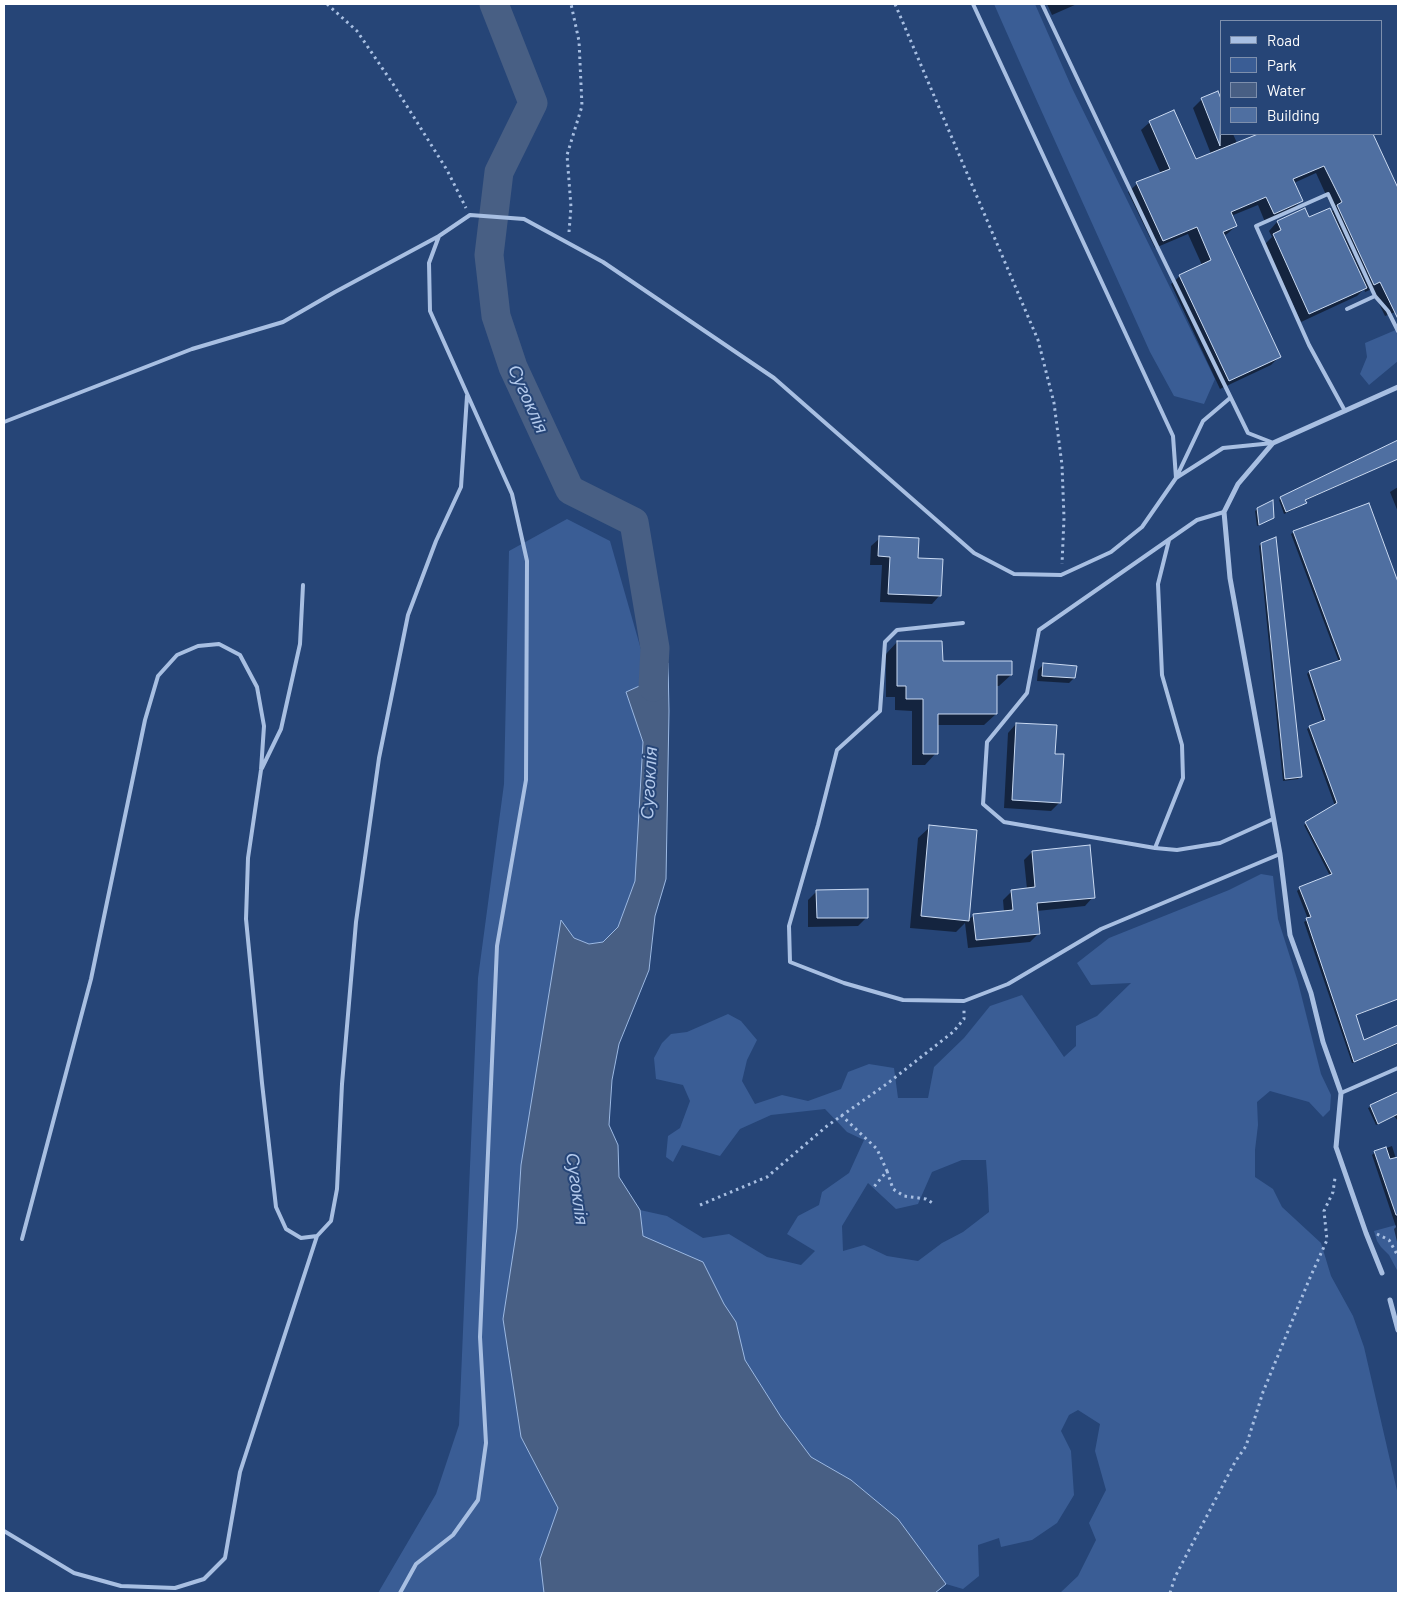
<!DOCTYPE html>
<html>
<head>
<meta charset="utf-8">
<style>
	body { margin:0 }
	#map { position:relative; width:1402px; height:1597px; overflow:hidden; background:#264577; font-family:Barlow,sans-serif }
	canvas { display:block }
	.frame { position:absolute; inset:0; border:5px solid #fff; pointer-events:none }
	.legend { position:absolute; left:1220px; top:20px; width:162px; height:115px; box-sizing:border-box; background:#264577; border:1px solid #7d8fad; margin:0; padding:6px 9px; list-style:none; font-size:15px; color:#fff }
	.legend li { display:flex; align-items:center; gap:10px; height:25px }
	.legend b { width:25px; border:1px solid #7d8fad }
</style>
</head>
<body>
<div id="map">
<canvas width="1402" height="1597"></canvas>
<div class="frame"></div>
<ul class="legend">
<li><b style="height:6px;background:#a8bfe2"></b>Road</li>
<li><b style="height:14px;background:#3a5d95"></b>Park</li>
<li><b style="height:14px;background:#485f84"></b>Water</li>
<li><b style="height:14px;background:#4f6fa1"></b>Building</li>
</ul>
</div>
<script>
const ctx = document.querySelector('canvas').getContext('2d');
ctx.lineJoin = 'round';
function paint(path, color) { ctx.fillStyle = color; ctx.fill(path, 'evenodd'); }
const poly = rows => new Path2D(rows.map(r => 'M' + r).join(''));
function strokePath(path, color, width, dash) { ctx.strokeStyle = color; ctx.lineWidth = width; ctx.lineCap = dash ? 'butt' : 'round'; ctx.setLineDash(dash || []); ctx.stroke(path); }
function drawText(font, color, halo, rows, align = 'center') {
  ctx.font = font + ' Barlow,sans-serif'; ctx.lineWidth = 4; ctx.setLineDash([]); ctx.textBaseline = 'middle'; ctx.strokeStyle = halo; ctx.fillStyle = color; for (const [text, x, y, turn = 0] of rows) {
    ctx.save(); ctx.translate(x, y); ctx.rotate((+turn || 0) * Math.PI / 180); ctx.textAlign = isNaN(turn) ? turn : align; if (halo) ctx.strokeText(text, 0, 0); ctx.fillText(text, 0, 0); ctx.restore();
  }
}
paint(poly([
	[994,4,1035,4,1072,88,1215,379,1204,404,1174,396,1150,352,1032,90],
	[1398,329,1398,361,1369,385,1360,374,1367,357,1365,343],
	[567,519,610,541,642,653,646,683,626,692,643,742,635,881,618,927,603,942,589,944,574,938,561,921,521,1165,517,1228,503,1319,521,1437,558,1508,540,1559,544,1593,378,1593,436,1494,459,1425,478,978,504,784,509,551],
	[1261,874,1273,876,1278,919,1298,982,1321,1074,1331,1095,1330,1110,1323,1117,1309,1102,1270,1091,1257,1102,1258,1125,1255,1150,1255,1177,1273,1189,1282,1207,1321,1243,1331,1276,1353,1316,1364,1347,1398,1495,1398,1593,1060,1593,1078,1576,1096,1540,1089,1523,1106,1490,1095,1451,1100,1424,1078,1410,1069,1415,1061,1431,1071,1451,1074,1495,1057,1523,1032,1540,1001,1547,999,1538,978,1545,979,1576,963,1589,946,1584,898,1519,851,1480,811,1457,781,1417,745,1360,736,1322,724,1304,703,1263,643,1236,640,1210,667,1216,703,1238,729,1234,767,1257,801,1265,815,1251,787,1234,798,1216,819,1205,822,1192,849,1173,864,1140,847,1132,825,1109,771,1115,740,1129,720,1156,682,1145,673,1162,666,1157,668,1136,680,1128,690,1101,683,1085,656,1079,654,1058,662,1043,671,1034,687,1032,728,1014,741,1021,757,1040,747,1060,742,1081,755,1104,782,1095,808,1101,841,1089,848,1072,869,1064,894,1068,898,1098,928,1098,934,1067,964,1038,990,1006,1022,995,1064,1057,1076,1046,1076,1026,1097,1016,1131,983,1091,985,1077,963,1109,938,1229,890],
	[962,1160,986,1160,988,1188,989,1212,963,1232,942,1243,918,1261,887,1256,864,1245,843,1251,842,1226,868,1183,896,1209,918,1204,932,1172],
	[1396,1225,1398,1234,1398,1272,1389,1255,1381,1247,1377,1241,1374,1231]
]), '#3a5d95');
const water = poly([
	[655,648,668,663,669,711,666,879,655,916,649,970,619,1044,612,1080,609,1125,618,1145,619,1177,640,1210,643,1236,703,1262,724,1304,736,1322,745,1360,781,1417,811,1457,851,1480,898,1519,946,1584,935,1593,544,1593,540,1559,558,1508,521,1437,503,1319,517,1228,521,1165,561,920,574,938,589,944,603,942,618,927,635,881,643,742,626,692,646,683,642,653,655,648]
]);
paint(water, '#485f84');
strokePath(water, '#9cb9e3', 1);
paint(poly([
	[1047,4,1077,4,1052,15],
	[1202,99,1221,102,1221,134,1233,134,1237,143,1261,134,1371,134,1398,191,1398,311,1385,316,1372,289,1365,292,1364,289,1357,296,1301,322,1265,244,1272,237,1269,231,1277,222,1305,210,1309,219,1331,212,1333,210,1316,173,1294,183,1301,201,1293,209,1265,222,1258,205,1231,216,1236,226,1227,234,1223,236,1279,357,1271,365,1220,389,1171,284,1180,276,1202,265,1188,234,1155,248,1128,192,1137,184,1161,174,1141,130,1150,122,1195,160,1211,154,1193,108],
	[1398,443,1398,459,1304,501,1303,505,1284,514,1279,500,1281,498],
	[1398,487,1398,512,1390,492],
	[1369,505,1398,586,1398,999,1355,1016,1364,1042,1398,1027,1398,1044,1352,1063,1304,922,1308,919,1297,891,1300,888,1330,876,1304,825,1335,806,1307,729,1310,727,1323,722,1307,674,1309,672,1339,662,1291,534,1294,532],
	[1258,509,1273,517,1257,526,1255,511],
	[880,538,917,559,940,595,932,604,880,602,882,565,870,565,871,546],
	[1261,544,1300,777,1298,779,1283,781,1259,546],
	[897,642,941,662,1011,675,999,686,996,686,996,714,984,725,937,725,936,753,925,765,912,765,912,711,895,710,895,697,886,697,886,654],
	[1044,664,1074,678,1069,683,1037,681,1038,670],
	[1016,724,1054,755,1060,802,1051,811,1004,808,1008,733],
	[930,827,976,831,967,921,974,915,1004,912,1003,900,1012,891,1027,889,1024,860,1032,852,1093,897,1085,906,1037,911,1039,933,1030,942,968,948,965,923,956,932,910,928,918,838],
	[817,891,867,917,858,926,808,927,808,900],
	[1398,1093,1398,1121,1394,1116,1376,1125,1368,1108],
	[1392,1146,1398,1165,1398,1246,1394,1229,1396,1227,1372,1155,1375,1152]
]), '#0007');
strokePath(poly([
	[494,4,533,103,499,172,489,255,496,316,513,367,570,490,634,522,655,648,653,687]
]), '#485f84', 29);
const building = poly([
	[1218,91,1221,99,1220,146,1201,98,1218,91],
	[1174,110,1196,159,1258,134,1373,134,1398,188,1398,319,1380,282,1374,285,1337,205,1342,202,1324,166,1293,179,1303,201,1274,214,1266,197,1231,212,1237,226,1223,232,1281,357,1229,381,1179,275,1211,260,1197,227,1163,241,1136,182,1170,169,1149,121,1174,110],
	[1305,208,1309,217,1330,208,1367,288,1309,314,1273,234,1281,230,1277,221,1305,208],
	[1398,440,1398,459,1305,500,1307,503,1286,512,1280,497,1398,440],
	[1273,500,1274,518,1259,525,1257,508,1273,500],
	[1369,503,1398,582,1398,999,1356,1015,1364,1040,1398,1025,1398,1043,1354,1062,1306,918,1311,917,1299,887,1332,874,1305,822,1337,803,1309,726,1325,720,1309,671,1341,660,1293,531,1369,503],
	[879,536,919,538,918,558,943,559,941,596,888,594,890,557,878,556,879,536],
	[1276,537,1302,777,1285,779,1261,543,1276,537],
	[897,641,942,641,943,661,1012,661,1012,675,997,675,997,714,938,714,938,754,923,754,923,699,906,699,906,686,897,686,897,641],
	[1043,663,1077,666,1075,678,1042,676,1043,663],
	[1016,723,1057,725,1055,754,1064,754,1061,803,1012,800,1016,723],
	[929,825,977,830,969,921,921,916,929,825],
	[1090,845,1095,898,1037,903,1040,934,976,940,973,914,1013,910,1011,890,1035,887,1032,851,1090,845],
	[868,889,868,918,817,918,816,890,868,889],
	[1398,1092,1398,1114,1378,1124,1370,1105,1398,1092],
	[1386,1147,1390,1159,1398,1157,1398,1215,1396,1215,1374,1151,1386,1147]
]);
paint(building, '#4f6fa1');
strokePath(building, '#cadaf2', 1);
strokePath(poly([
	[327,4,357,31,393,84,447,170,466,208],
	[895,4,1038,340,1054,403,1062,465,1064,518,1062,564],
	[569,232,571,207,567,155,582,106,579,41,571,4],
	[841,1115,877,1149,887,1171,873,1188],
	[887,1171,893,1189,904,1196,926,1199,934,1204],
	[700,1205,767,1177,827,1126,888,1083,953,1032,964,1019,964,1009],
	[1377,1234,1389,1240,1398,1256],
	[1170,1593,1175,1577,1235,1462,1246,1446,1263,1392,1309,1280,1327,1240,1324,1211,1333,1192,1335,1178]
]), '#a8bfe2', 3, [2.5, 4]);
strokePath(poly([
	[973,4,1173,436,1176,478,1203,421,1230,398],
	[1042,4,1153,238,1248,433,1271,442],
	[1347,309,1375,296],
	[1345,411,1309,345,1256,226,1328,194,1375,296,1388,311,1398,331],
	[4,422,192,349,283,322,335,292,439,236],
	[1169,540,1158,584,1162,675,1182,745,1183,778,1155,848,1004,822,983,804,987,742,1027,693,1039,630,1197,520,1224,512],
	[963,623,897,630,885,642,880,711,837,750,818,825,789,926,790,962,844,983,903,1000,964,1001,1008,984,1101,929,1280,854],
	[262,768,281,729,300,644,303,585],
	[1155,848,1177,850,1220,843,1273,819],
	[1341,1093,1398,1068],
	[22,1239,91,979,145,720,158,676,177,655,198,646,219,644,240,655,257,687,264,726,261,770,248,858,246,919,262,1083,276,1207,286,1229,301,1238,317,1236,331,1221,337,1189,342,1084,356,922,379,758,408,615,436,541,461,487,467,396],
	[4,1531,74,1573,121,1586,175,1588,204,1579,225,1558,240,1472,317,1236],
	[400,1593,416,1564,453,1535,478,1500,486,1443,480,1337,497,946,526,780,527,561,512,494,430,311,429,263,439,236,470,215,524,219,603,262,774,378,974,553,1014,574,1061,575,1111,552,1142,527,1176,478,1223,448,1273,443]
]), '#a8bfe2', 4);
strokePath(poly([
	[1382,1273,1366,1233,1336,1147,1341,1093,1323,1042,1311,993,1290,935,1280,854,1230,578,1224,512,1238,484,1273,443,1398,387],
	[1390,1300,1398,1330]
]), '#a8bfe2', 5);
drawText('italic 18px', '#b3c9eb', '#264577', [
	["Сугоклія",528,399,66],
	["Сугоклія",649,783,-87],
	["Сугоклія",577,1189,82]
]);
</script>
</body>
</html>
